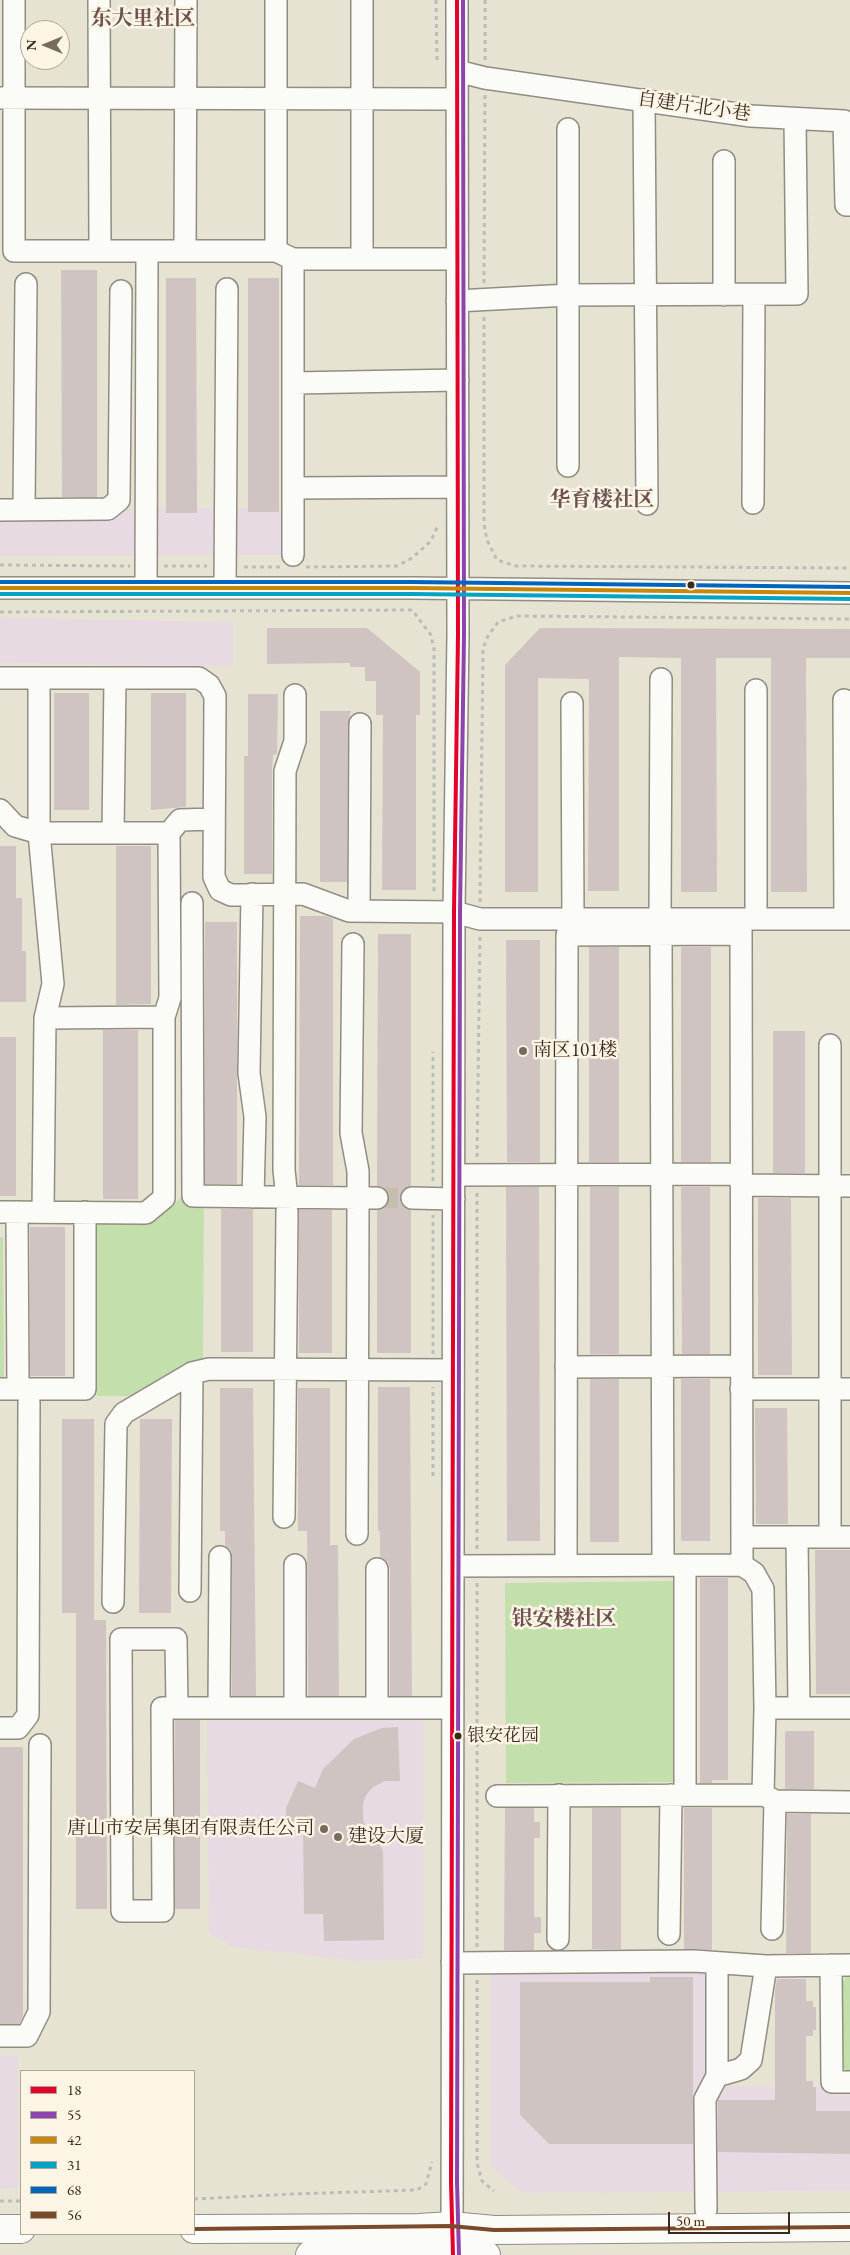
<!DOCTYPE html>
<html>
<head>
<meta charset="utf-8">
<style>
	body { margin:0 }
	#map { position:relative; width:850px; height:2255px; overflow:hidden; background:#e7e3d3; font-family:"EB Garamond",serif }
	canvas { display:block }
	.legend { position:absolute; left:20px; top:2070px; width:175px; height:165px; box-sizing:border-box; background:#fcf5e5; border:1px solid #afa495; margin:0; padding:6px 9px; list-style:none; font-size:15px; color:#3b2a1e }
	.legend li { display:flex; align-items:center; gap:10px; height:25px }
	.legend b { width:25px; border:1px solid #afa495 }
	.north { position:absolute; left:20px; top:20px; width:50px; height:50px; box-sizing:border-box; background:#fcf5e5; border:1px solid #afa495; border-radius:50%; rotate:270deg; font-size:14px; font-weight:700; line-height:20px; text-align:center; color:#3b2a1e }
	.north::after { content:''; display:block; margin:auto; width:18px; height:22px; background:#776b5d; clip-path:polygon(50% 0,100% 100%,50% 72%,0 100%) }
	.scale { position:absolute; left:668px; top:2212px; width:122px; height:22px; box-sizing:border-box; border:2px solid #3b2a1e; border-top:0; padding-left:6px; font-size:15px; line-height:18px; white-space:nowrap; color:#3b2a1e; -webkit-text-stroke:4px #fcf5e5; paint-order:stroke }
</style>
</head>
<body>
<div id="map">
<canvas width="850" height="2255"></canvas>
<ul class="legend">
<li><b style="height:6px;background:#e4002b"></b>18</li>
<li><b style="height:6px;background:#8e44ad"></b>55</li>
<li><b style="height:6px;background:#c88708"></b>42</li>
<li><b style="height:6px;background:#03a3c5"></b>31</li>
<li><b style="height:6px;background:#0065bd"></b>68</li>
<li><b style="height:6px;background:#7a4b2a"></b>56</li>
</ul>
<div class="north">N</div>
<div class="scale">50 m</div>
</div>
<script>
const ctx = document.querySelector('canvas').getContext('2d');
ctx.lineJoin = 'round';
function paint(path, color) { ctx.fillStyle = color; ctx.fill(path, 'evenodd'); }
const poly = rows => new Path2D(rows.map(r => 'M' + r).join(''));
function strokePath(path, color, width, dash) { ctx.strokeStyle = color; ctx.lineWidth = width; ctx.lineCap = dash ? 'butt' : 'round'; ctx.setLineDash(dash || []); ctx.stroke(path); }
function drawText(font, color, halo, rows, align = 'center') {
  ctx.font = font + ' "EB Garamond","Noto Serif SC",serif'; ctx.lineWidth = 5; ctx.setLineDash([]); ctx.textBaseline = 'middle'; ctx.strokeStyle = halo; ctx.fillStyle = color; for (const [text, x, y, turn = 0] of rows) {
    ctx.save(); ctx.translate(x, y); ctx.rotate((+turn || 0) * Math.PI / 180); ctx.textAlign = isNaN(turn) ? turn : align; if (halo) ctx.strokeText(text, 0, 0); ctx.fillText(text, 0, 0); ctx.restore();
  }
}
paint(poly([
	[284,508,284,555,0,556,0,509],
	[0,618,233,622,233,666,0,663],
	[423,1719,423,1959,360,1961,233,1947,209,1933,207,1720],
	[491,1970,715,1970,716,2086,850,2087,850,2191,523,2193,491,2167],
	[18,2055,18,2188,0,2189,0,2056]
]), '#e7dae2');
paint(poly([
	[184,1195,204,1195,203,1360,188,1362,131,1396,97,1396,97,1223,153,1223],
	[0,1237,3,1237,4,1378,0,1378],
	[673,1581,675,1782,506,1783,505,1583],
	[850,1974,850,2073,840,2065,837,1987]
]), '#c3dfac');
paint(poly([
	[61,270,97,270,97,497,62,497],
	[166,278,196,278,197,513,166,513],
	[248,278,279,278,279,512,248,512],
	[267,628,367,628,420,672,420,715,416,715,416,890,382,890,383,715,376,715,376,681,365,681,365,667,350,667,350,663,267,664],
	[540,628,850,629,850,658,806,658,807,892,771,892,771,658,716,658,717,892,681,892,681,658,619,657,619,891,588,891,589,679,538,678,538,892,505,892,505,665],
	[54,693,89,693,89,810,54,810],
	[151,693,186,693,186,807,151,810],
	[248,694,278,694,277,754,273,755,272,771,272,874,244,874,244,756,248,756],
	[320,711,351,711,348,724,347,882,320,882],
	[0,846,16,846,16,898,22,898,22,951,26,951,26,1002,0,1002],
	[116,846,151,846,151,1004,116,1005],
	[300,916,326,916,333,919,333,1185,299,1185],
	[205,922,237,922,237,1184,205,1184],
	[378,934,411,934,411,1186,402,1191,400,1198,401,1204,411,1210,411,1353,377,1353,377,1210,384,1209,389,1198,388,1191,377,1186],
	[506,940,540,940,540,1162,507,1162],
	[589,947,619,947,619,1162,589,1162],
	[681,947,711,947,711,1162,681,1162],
	[103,1030,138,1030,138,1199,103,1199],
	[773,1031,805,1031,805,1173,773,1173],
	[0,1037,16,1037,16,1196,0,1196],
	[506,1187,539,1187,540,1541,507,1541],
	[590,1187,619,1187,619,1354,590,1354],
	[681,1187,710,1187,710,1354,682,1354],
	[758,1198,791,1198,792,1375,758,1375],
	[221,1209,253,1209,253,1352,221,1352],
	[299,1210,332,1210,332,1353,299,1353],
	[30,1227,65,1227,65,1376,30,1376],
	[590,1379,619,1379,619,1542,590,1542],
	[681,1379,710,1379,710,1541,681,1541],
	[378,1387,410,1387,412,1696,390,1696,390,1569,388,1562,380,1557,380,1531,378,1531],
	[220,1388,253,1388,256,1696,232,1696,232,1557,231,1550,225,1546,225,1531,220,1531],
	[298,1388,330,1388,330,1545,338,1545,339,1696,308,1696,307,1531,298,1531],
	[755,1408,787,1408,788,1524,756,1524],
	[62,1419,94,1419,94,1620,106,1620,107,1909,76,1909,76,1613,62,1613],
	[140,1419,172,1419,171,1613,139,1613],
	[815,1550,850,1550,850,1694,816,1694],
	[700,1578,728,1578,728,1780,712,1780,712,1783,700,1783],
	[175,1720,200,1720,200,1909,175,1909],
	[398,1727,400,1781,385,1781,373,1787,366,1795,363,1804,363,1819,367,1831,379,1843,383,1852,384,1940,324,1941,323,1914,304,1914,303,1823,286,1823,286,1808,298,1781,315,1788,323,1769,354,1739,382,1728],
	[785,1731,814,1731,814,1789,785,1789],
	[0,1747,23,1747,23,2016,19,2024,0,2024],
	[505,1808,534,1808,534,1822,540,1822,540,1838,534,1838,534,1917,541,1917,541,1933,534,1933,534,1950,504,1950],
	[592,1808,621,1808,621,1949,592,1949],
	[684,1808,712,1808,712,1950,684,1949],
	[787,1814,811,1814,811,1953,786,1953],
	[650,1977,693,1977,693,2144,549,2144,520,2115,520,1982,650,1982],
	[777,1979,806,1979,806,2001,813,2001,813,2007,816,2007,816,2030,813,2030,813,2036,806,2036,806,2081,813,2081,813,2087,816,2087,816,2111,850,2111,850,2154,718,2152,718,2100,775,2100,775,1991]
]), '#cfc4c1');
strokePath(poly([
	[377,1198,412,1198]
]), '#c5beaf', 21, [21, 11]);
const minor = poly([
	[14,0,14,251,276,251,293,259,457,259],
	[99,0,100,250],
	[276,0,276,251],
	[457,71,485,78,751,116,844,121,846,205,850,205],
	[0,98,457,99],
	[644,100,647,504],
	[568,129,568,466],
	[185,251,186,0],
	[293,259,293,555],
	[362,259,362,0],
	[724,295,724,161],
	[457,301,568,295,797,294,795,119],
	[293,383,458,380],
	[293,488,458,487],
	[753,503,754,296],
	[24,509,26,284],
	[0,510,108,509,119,500,121,291],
	[0,588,411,588,850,593],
	[146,588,147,251],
	[225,588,227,289],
	[0,678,199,678,209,685,215,696,214,877,220,890,231,895,303,894,349,911,454,912,480,919,850,919],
	[39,678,39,833,169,833],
	[756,690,756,919],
	[844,700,845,919],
	[572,703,573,919],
	[0,810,15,826,39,833,53,984,45,1018,43,1212],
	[113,833,115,678],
	[252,894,249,1073,255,1117,253,1197],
	[192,903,193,1196,358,1198],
	[359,911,360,724],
	[660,919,661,679],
	[741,919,742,1565],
	[661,935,663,1565],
	[353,944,351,1133,358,1171,358,1198,377,1198],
	[45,1018,164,1017],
	[830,1045,830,1537],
	[454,1175,741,1174],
	[741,1185,850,1186],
	[287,1198,284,1170,285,771,295,741,295,695],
	[412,1198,454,1199],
	[0,1212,146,1213,164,1198,164,1017,170,998,169,833,180,820,214,819],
	[17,1212,18,1389],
	[566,1367,741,1366],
	[0,1389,85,1389,85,1212],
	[741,1389,850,1389],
	[284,1517,287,1211],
	[357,1534,358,1208],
	[742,1537,850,1537],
	[797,1537,799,1708],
	[295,1565,295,1708],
	[566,1565,567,935,732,934],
	[453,1566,742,1565,754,1573,763,1589,765,1708,850,1708],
	[377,1569,377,1708],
	[190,1591,192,1373],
	[113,1602,116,1424,124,1413,192,1373,209,1369,453,1370],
	[177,1708,176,1639,121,1639,122,1911,163,1911,162,1708,452,1708],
	[219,1708,220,1557],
	[0,1728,18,1728,28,1715,29,1402],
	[685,1795,685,1565],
	[764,1795,775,1801,850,1802],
	[497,1796,763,1795,765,1708],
	[772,1929,775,1801],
	[669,1934,671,1795],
	[558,1939,559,1795],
	[452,1963,694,1961,766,1966,850,1965],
	[831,1965,832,2082,850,2082],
	[0,2036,27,2036,39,2012,40,1745],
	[717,2076,741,2069,751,2060,766,1966],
	[706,2210,705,2099,717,2076,717,1963],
	[452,2240,454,912,458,635,457,0]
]);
const major = poly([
	[0,2229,21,2229],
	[194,2229,419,2228,451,2226,494,2230,850,2227],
	[310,2255,453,2253,486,2255]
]);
strokePath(minor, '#928d83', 24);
strokePath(major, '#928d83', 30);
strokePath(poly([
	[436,0,437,62],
	[485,0,485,61],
	[484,283,485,94],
	[484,317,484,524,487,540,497,560,516,566,850,568],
	[0,565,130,566],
	[164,566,207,566],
	[244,567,280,567],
	[306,567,397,566,412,558,431,541,438,525],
	[0,612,412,610,431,635,434,649,434,894],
	[480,902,483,648,488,636,498,622,517,616,850,619],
	[477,1157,480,935],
	[433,1181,433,1052],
	[433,1354,433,1215],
	[433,1476,433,1387],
	[477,1549,477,1193],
	[477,1583,477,1947],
	[477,1980,477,2163,482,2181,494,2191],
	[194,2199,293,2194,417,2190,426,2184,432,2162],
	[0,2201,21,2201]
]), '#bebcb8', 3, [4, 4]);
strokePath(minor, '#fbfbf8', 21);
strokePath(major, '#fbfbf8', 28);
strokePath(poly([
	[453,2255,451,2182,454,912,458,635,457,0]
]), '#e4002b', 4);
strokePath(poly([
	[459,2255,457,2182,460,912,464,635,463,0]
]), '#8e44ad', 4);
strokePath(poly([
	[0,588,411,588,850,593]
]), '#c88708', 4);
strokePath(poly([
	[0,594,411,594,850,599]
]), '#03a3c5', 4);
strokePath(poly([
	[0,582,411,582,850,587]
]), '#0065bd', 4);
strokePath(poly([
	[194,2229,451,2226,494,2230,850,2227]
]), '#7a4b2a', 4);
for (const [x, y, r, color] of [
	[691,585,4.5,"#3b2a1e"],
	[523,1051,5,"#776b5d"],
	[458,1736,4.5,"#3b2a1e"],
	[324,1829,5,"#776b5d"],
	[338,1837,5,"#776b5d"]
]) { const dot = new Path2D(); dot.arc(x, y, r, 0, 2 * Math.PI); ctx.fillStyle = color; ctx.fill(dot); strokePath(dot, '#fcf5e5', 2); }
drawText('18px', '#3b2a1e', '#fcf5e5', [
	["银安花园",467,1736]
], 'left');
drawText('19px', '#3b2a1e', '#fcf5e5', [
	["自建片北小巷",694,107,8]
]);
drawText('19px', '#3b2a1e', '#fcf5e5', [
	["南区101楼",533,1051],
	["唐山市安居集团有限责任公司",314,1829,"right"],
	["建设大厦",348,1837]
], 'left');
drawText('bold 21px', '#6d5251', '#fcf5e5', [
	["东大里社区",143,19],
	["华育楼社区",602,500],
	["银安楼社区",564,1619]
]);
</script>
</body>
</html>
